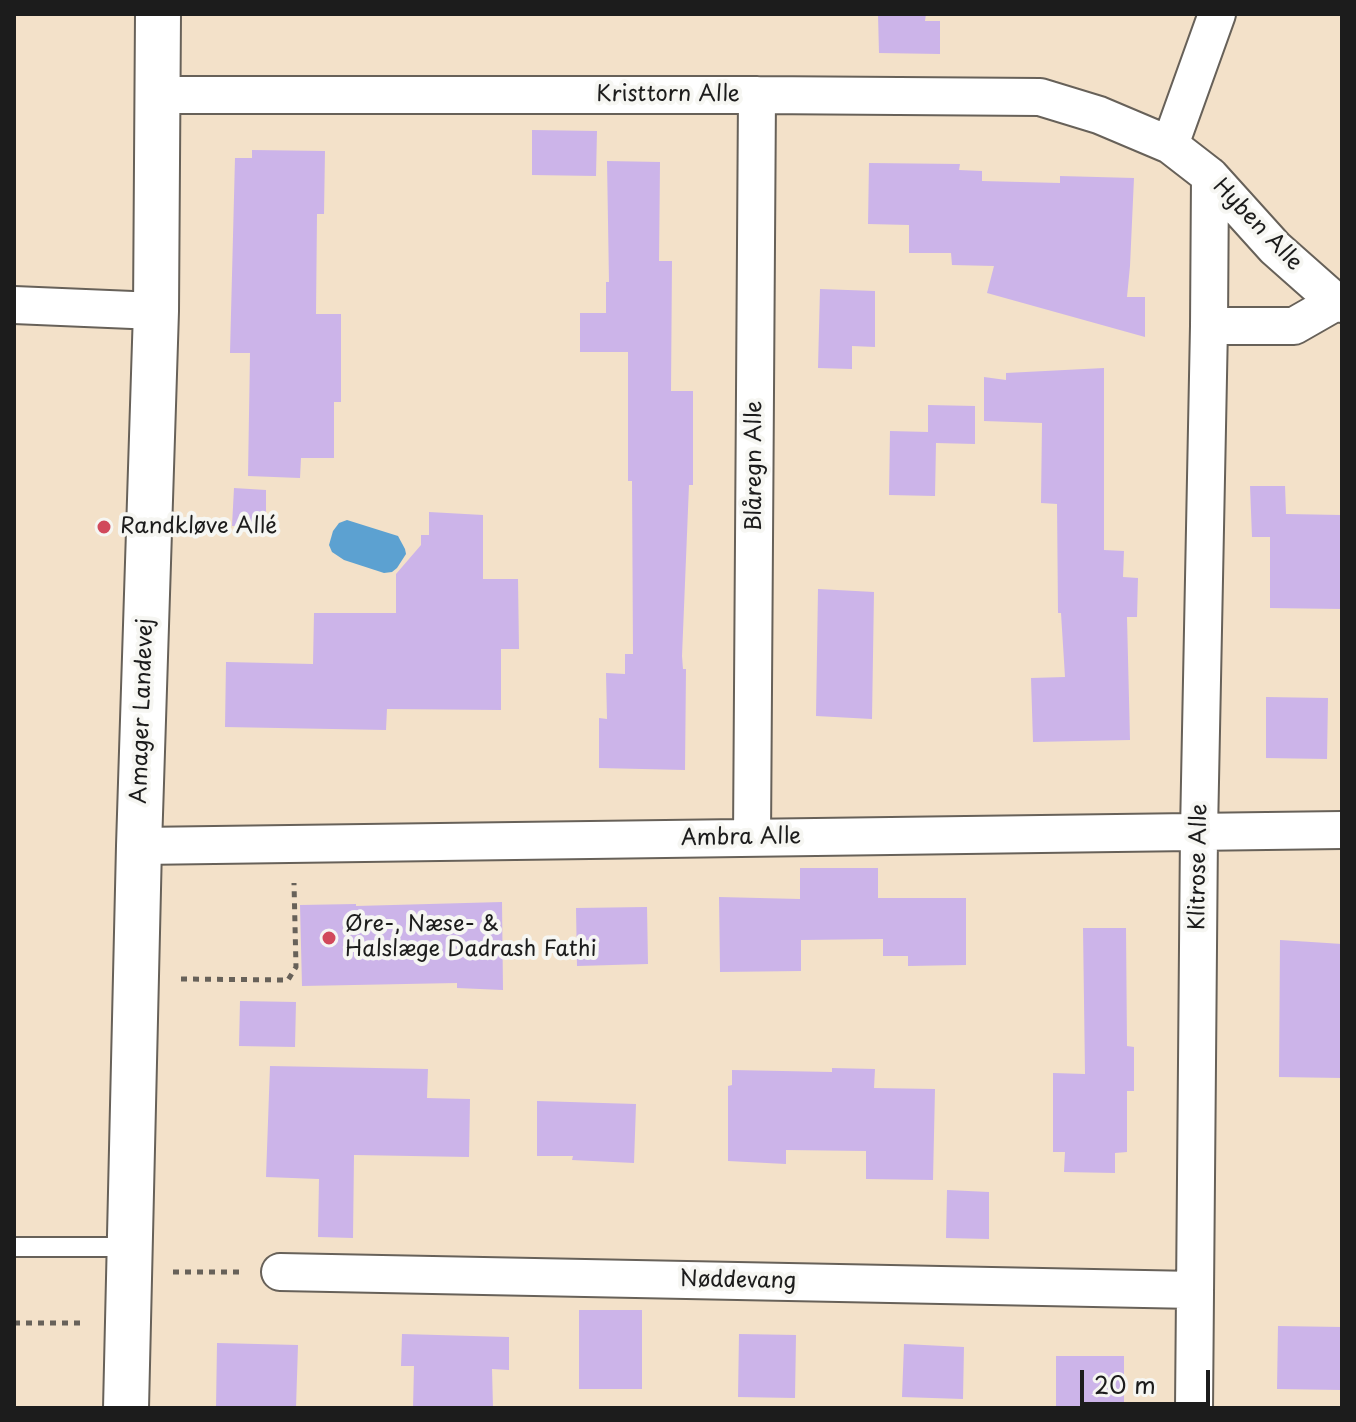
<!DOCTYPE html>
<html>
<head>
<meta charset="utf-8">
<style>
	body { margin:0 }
	#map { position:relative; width:1356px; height:1422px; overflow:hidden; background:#f3e1c9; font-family:"Playpen Sans",sans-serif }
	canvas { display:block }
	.frame { position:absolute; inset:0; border:16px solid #1c1c1c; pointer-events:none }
	.scale { position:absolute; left:1080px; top:1370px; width:130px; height:36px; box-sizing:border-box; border:4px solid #1c1c1c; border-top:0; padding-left:10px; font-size:24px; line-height:28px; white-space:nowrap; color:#1c1c1c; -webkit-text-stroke:6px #f6f6f2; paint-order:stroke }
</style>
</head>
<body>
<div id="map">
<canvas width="1356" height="1422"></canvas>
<div class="frame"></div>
<div class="scale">20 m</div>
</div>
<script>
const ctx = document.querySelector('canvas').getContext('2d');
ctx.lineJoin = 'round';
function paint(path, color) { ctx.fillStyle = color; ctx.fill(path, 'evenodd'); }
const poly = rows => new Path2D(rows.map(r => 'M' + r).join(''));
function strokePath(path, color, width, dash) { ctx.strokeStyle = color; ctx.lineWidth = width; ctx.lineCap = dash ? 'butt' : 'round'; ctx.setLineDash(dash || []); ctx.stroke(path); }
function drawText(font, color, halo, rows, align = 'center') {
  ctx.font = font + ' "Playpen Sans",sans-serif'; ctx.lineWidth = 8; ctx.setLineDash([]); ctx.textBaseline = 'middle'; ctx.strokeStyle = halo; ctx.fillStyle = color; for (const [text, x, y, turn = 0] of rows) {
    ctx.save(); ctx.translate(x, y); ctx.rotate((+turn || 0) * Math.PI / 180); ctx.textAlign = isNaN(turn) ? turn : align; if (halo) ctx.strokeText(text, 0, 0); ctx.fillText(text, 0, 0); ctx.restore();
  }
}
paint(poly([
	[347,520,398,536,405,549,406,554,397,568,392,572,384,573,344,560,332,552,329,545,333,531,339,523]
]), '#5ca1d1');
paint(poly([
	[878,14,926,14,925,21,940,21,940,54,879,53],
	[532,130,597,131,596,176,532,175],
	[252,150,325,151,324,214,317,214,316,314,341,314,341,402,334,402,334,458,301,458,300,478,248,476,250,353,230,353,235,158,252,158],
	[607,161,660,162,659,261,672,261,671,391,693,391,693,485,689,485,682,656,683,669,686,669,685,770,599,768,599,718,607,719,606,673,625,674,625,654,633,654,632,481,628,481,628,352,580,352,580,313,606,313,606,282,609,282],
	[869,163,960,164,959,170,982,171,982,181,1060,183,1060,176,1134,178,1130,266,1127,297,1145,297,1145,337,987,293,994,266,952,265,951,253,909,253,909,225,868,224],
	[820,289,875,291,875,347,852,346,852,369,818,368],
	[1104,368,1104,550,1124,551,1123,577,1138,578,1137,617,1127,617,1130,740,1033,742,1031,678,1065,677,1061,613,1058,613,1057,504,1041,503,1042,423,984,421,984,377,1006,380,1006,373],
	[928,405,975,406,975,444,936,443,935,496,889,495,890,431,928,432],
	[1250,486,1285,486,1286,514,1341,515,1342,609,1270,608,1270,537,1252,537],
	[234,488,266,490,266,527,232,526],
	[429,512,483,515,483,579,518,579,519,649,501,649,501,710,387,709,386,730,225,727,226,662,313,664,314,613,396,613,396,574,421,545,421,535,429,535],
	[818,589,874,592,872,719,816,716],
	[1266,697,1328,698,1327,759,1266,758],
	[800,868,878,868,878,898,966,898,966,965,908,966,908,956,883,956,883,939,801,940,801,971,720,972,719,897,800,899],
	[502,902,503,990,457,988,457,983,302,986,300,905,356,904,356,906],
	[647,907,648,964,577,966,576,908],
	[1083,928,1126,928,1127,1046,1134,1047,1134,1091,1127,1091,1127,1152,1115,1153,1115,1173,1064,1172,1065,1152,1053,1152,1053,1073,1085,1074],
	[1280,940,1342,944,1342,1078,1279,1077],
	[240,1001,296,1002,295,1047,239,1046],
	[270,1066,428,1069,427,1098,470,1099,469,1157,354,1155,353,1238,318,1237,319,1179,266,1177],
	[832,1068,875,1069,874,1088,935,1089,933,1180,866,1179,866,1151,786,1150,786,1164,728,1161,728,1086,732,1085,732,1070,832,1072],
	[537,1101,636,1104,634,1163,572,1160,573,1156,537,1156],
	[947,1190,989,1192,989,1239,946,1238],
	[579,1310,642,1310,642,1389,579,1389],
	[1278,1326,1342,1327,1342,1390,1277,1389],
	[402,1334,509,1337,509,1370,492,1369,493,1408,413,1408,414,1366,401,1366],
	[739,1334,796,1335,795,1398,738,1397],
	[217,1343,298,1345,296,1408,216,1408],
	[904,1344,964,1347,963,1399,902,1397],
	[1056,1356,1124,1356,1124,1408,1056,1408]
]), '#ccb4e9');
const service = poly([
	[14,1247,130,1247]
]);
const minor = poly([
	[157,95,757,95,1040,97,1099,115,1170,145,1210,176,1275,248,1336,302,1342,304],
	[1170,145,1217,14],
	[14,305,156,311],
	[1209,326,1294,326,1336,302],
	[752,838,757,95],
	[139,846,1342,830],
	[280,1272,1195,1290],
	[1194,1408,1199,832,1209,326,1210,176]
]);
const tertiary = poly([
	[126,1408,139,846,156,311,158,14]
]);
strokePath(service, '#676159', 22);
strokePath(minor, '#676159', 40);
strokePath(tertiary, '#676159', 48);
strokePath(poly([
	[181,979,288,980,296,967,294,883],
	[173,1272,243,1272],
	[14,1323,83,1323]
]), '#676159', 5, [6, 6]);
strokePath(service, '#fff', 18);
strokePath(minor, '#fff', 36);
strokePath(tertiary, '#fff', 44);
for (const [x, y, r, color] of [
	[104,527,8,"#d1495b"],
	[329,938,8,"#d1495b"]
]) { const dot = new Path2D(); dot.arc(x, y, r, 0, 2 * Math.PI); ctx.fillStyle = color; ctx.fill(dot); strokePath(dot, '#f6f6f2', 3); }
drawText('22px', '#1c1c1c', '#f6f6f2', [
	["Kristtorn Alle",668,95],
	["Hyben Alle",1257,225,46],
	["Blåregn Alle",755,466,-90],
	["Amager Landevej",143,711,-88],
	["Ambra Alle",741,838,-1],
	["Klitrose Alle",1199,867,-89],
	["Nøddevang",738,1281,1]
]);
drawText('22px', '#1c1c1c', '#f6f6f2', [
	["Randkløve Allé",120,527],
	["Øre-, Næse- &",345,925],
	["Halslæge Dadrash Fathi",345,950]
], 'left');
</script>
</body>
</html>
